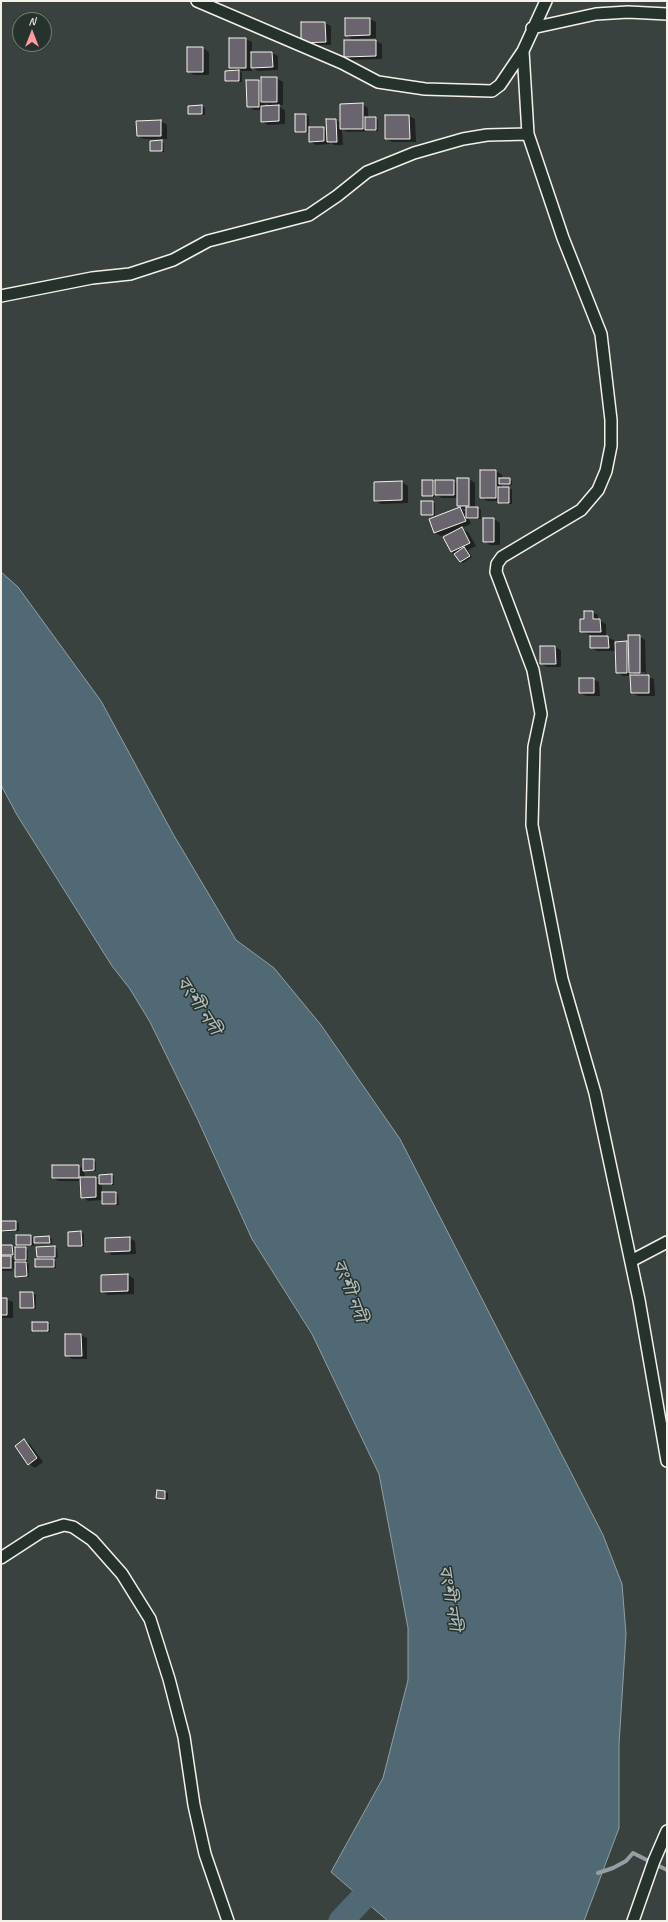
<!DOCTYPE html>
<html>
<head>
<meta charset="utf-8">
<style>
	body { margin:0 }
	#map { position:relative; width:668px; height:1922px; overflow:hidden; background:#3a4240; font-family:Caveat,sans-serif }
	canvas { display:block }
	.frame { position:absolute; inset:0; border:2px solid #f4f1e8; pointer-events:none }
	.north { position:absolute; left:12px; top:12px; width:40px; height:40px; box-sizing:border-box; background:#26332d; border:1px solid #787f78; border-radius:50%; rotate:0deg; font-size:11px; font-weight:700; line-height:16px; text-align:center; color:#f4f1e8 }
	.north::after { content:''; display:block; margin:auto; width:14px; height:18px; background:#ff9aa2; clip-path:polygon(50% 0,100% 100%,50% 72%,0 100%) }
</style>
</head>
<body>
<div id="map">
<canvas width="668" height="1922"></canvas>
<div class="frame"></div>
<div class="north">N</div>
</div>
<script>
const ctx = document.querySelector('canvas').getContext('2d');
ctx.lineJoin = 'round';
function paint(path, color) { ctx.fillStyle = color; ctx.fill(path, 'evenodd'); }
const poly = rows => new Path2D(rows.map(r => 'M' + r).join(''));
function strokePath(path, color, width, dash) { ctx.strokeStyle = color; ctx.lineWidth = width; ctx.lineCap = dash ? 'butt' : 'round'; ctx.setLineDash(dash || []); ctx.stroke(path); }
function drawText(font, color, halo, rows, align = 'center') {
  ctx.font = font + ' Caveat,"Noto Sans Bengali",sans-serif'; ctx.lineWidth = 3; ctx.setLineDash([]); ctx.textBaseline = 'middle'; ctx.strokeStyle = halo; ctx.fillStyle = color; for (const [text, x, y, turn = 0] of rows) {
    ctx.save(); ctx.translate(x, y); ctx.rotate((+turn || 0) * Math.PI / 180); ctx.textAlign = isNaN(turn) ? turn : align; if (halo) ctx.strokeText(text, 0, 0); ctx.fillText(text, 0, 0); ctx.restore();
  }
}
const water = poly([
	[1,572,18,587,101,701,173,834,236,940,274,968,321,1025,400,1139,603,1535,622,1584,626,1634,619,1744,619,1828,584,1921,388,1921,331,1872,383,1778,408,1680,408,1628,379,1474,312,1334,252,1239,197,1118,150,1022,130,989,112,966,17,815,1,785,1,572]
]);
paint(water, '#506975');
strokePath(water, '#929fa3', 1);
paint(poly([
	[370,19,376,22,376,38,352,39,346,35],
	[325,23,331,26,331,45,309,45,302,42],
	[246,39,252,42,252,53,272,53,278,56,278,70,258,71,252,67,252,71,239,71,242,73,242,82,229,82,226,81,236,71,230,68],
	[376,41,382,44,382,59,351,60,345,56],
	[203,48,209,52,209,75,194,75,188,71],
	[276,78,283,82,283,105,276,105,285,110,285,124,268,125,262,121,262,110,254,110,248,106,258,81,262,83],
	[265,103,271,106,265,106],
	[362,104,368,108,368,118,378,119,378,131,347,132,342,129,343,145,334,145,330,142,330,144,316,145,310,141,310,133,296,132,306,115,309,116,309,128,323,128,328,130,327,120,336,120,341,123],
	[202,106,205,108,205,115,189,114],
	[386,116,409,116,415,119,416,142,392,142,386,139],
	[161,121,167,125,167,139,144,139,138,136],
	[161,142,164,143,164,152,151,150],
	[496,471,502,475,502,479,512,481,512,485,502,485,502,488,512,489,512,504,502,504,499,501,487,501,481,497],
	[469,479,475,483,475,508,481,509,481,519,469,519,471,524,461,528,468,532,476,546,468,550,472,557,463,563,452,552,445,537,451,534,451,532,441,536,435,533,430,520,462,507,458,506,458,498,442,498,435,494,435,497,423,496,432,481,436,483,453,481,458,483],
	[461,509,467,509,467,512],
	[402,482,408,486,408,503,381,504,375,500],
	[432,502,435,503,435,516,422,515],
	[494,519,500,523,500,545,490,545,484,541],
	[592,612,598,615,598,620,606,624,606,637,614,640,614,643,626,642,629,644,639,636,645,640,646,676,654,679,655,696,638,696,632,693,631,676,623,676,617,672,616,651,597,651,591,647,591,635,581,632,585,620],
	[634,672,645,672,645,674,634,674],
	[555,647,561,650,561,667,547,667,541,664],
	[593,679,599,682,600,696,586,696,580,693],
	[94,1160,96,1162,96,1171,84,1170,85,1178,96,1178,100,1180,112,1175,114,1177,114,1185,102,1185,102,1193,118,1194,119,1205,106,1205,103,1204,103,1200,88,1201,82,1197,81,1181,59,1181,53,1178,78,1166,84,1169],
	[1,1222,16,1222,19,1223,19,1231,1,1232],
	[81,1232,84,1234,84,1247,69,1246],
	[31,1236,34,1238,49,1237,52,1239,52,1244,38,1244,34,1242,34,1246,22,1246,28,1250,28,1261,23,1261,29,1264,29,1277,16,1276,16,1270,7,1265,6,1266,14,1271,1,1271,1,1257,5,1257,1,1254,1,1246,23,1248,17,1245],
	[9,1256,16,1256,16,1260],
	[17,1260,22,1263,17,1263],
	[129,1238,135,1241,136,1254,112,1255,106,1251],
	[55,1247,57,1249,58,1258,50,1258,56,1262,56,1268,39,1268,36,1267,43,1260,38,1257],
	[128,1275,134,1279,134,1294,108,1295,102,1292],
	[33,1293,36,1295,36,1309,21,1308],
	[1,1299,6,1299,13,1302,13,1318,1,1318],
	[47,1323,50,1324,50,1332,33,1331],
	[81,1335,87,1338,87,1359,72,1359,66,1355],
	[24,1440,30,1444,43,1462,35,1468,29,1464],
	[158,1491,168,1493,168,1500,157,1498]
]), '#0007');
strokePath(poly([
	[598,1873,613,1868,626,1861,633,1853,667,1870]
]), '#929fa3', 4);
strokePath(poly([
	[341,1921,385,1874]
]), '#506975', 25);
const building = poly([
	[345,18,370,18,370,35,345,36,345,18],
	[301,22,325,22,326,42,301,43,301,22],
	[229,38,246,38,246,68,229,68,229,38],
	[344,40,376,40,376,56,344,57,344,40],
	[187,47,203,47,203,72,187,72,187,47],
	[251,52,272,52,273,67,251,68,251,52],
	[239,70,239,81,225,81,225,71,239,70],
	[261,77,277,77,277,102,261,102,261,77],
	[246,80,259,80,259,107,247,107,246,80],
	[363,103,363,129,340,129,340,104,363,103],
	[202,105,202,114,188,114,188,106,202,105],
	[279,105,279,121,261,122,261,106,279,105],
	[295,114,306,114,306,132,295,132,295,114],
	[385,115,409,115,410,139,385,139,385,115],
	[365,117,376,117,376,130,365,130,365,117],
	[326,119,336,119,337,142,327,142,326,119],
	[161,120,161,136,137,136,136,121,161,120],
	[309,127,324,127,324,141,309,142,309,127],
	[162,140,162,151,150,151,150,141,162,140],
	[480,470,496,470,496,498,480,498,480,470],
	[457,478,469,478,469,506,457,506,457,478],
	[499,478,510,478,510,484,499,484,499,478],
	[422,480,433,480,433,496,422,496,422,480],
	[435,480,454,480,454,495,435,495,435,480],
	[402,481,402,500,374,501,374,482,402,481],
	[498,487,509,487,509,503,498,503,498,487],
	[421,501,433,501,433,515,421,515,421,501],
	[460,507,466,521,434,533,429,519,460,507],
	[466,507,478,507,478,518,466,518,466,507],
	[483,518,494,518,494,542,483,542,483,518],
	[462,527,470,543,451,552,443,537,462,527],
	[464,547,470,556,460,562,454,554,464,547],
	[584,611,593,611,593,619,600,619,601,632,580,632,580,619,584,619,584,611],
	[628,635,640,635,640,673,629,673,628,635],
	[590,636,608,636,609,648,590,648,590,636],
	[627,641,627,673,616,673,615,642,627,641],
	[540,646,555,646,556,664,540,664,540,646],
	[630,675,649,675,649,693,631,693,630,675],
	[579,678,594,678,594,693,579,693,579,678],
	[83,1159,94,1159,94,1170,83,1171,83,1159],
	[52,1165,79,1165,79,1178,52,1178,52,1165],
	[112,1174,112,1184,99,1184,99,1175,112,1174],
	[80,1177,96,1177,96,1197,81,1198,80,1177],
	[102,1192,116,1192,116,1204,102,1204,102,1192],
	[1,1221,16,1221,16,1230,1,1231,1,1221],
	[81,1231,82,1246,68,1246,68,1232,81,1231],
	[16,1235,31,1235,31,1245,16,1245,16,1235],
	[49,1236,50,1243,34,1243,34,1237,49,1236],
	[130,1237,130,1251,105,1252,105,1238,130,1237],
	[1,1245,12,1245,13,1255,1,1255,1,1245],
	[55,1246,55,1257,37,1257,36,1247,55,1246],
	[15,1247,26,1247,26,1260,15,1260,15,1247],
	[1,1256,11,1256,11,1268,1,1268,1,1256],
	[35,1259,54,1259,54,1267,35,1267,35,1259],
	[15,1262,26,1262,27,1276,15,1277,15,1262],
	[128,1274,128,1291,101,1292,101,1275,128,1274],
	[20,1292,33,1292,34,1308,20,1308,20,1292],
	[1,1298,7,1298,7,1315,1,1315,1,1298],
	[32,1322,48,1322,48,1331,32,1331,32,1322],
	[65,1334,81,1334,82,1356,65,1356,65,1334],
	[24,1439,37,1458,28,1465,15,1446,24,1439],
	[157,1490,165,1491,165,1499,156,1498,157,1490]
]);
paint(building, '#6a646e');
strokePath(building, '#f4f1e8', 1);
const street = poly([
	[197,1,342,63,378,82,425,89,492,91,500,85,523,51],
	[546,1,523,51,528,134,563,238,601,334,611,420,611,446,606,471,598,490,581,510,502,557,497,564,496,572,533,670,541,714,534,747,532,825,562,979,595,1093,639,1300,667,1461],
	[532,28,596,14,628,12,667,14],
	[1,296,92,278,130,274,173,260,208,241,309,215,337,196,367,172,414,153,463,139,487,135,528,134],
	[631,1261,667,1242],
	[1,1558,41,1532,64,1525,73,1527,92,1540,122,1574,150,1619,169,1679,184,1737,194,1805,205,1854,228,1921],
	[633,1921,654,1861,667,1831]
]);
strokePath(street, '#f4f1e8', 14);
strokePath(street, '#26332d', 11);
drawText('italic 18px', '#b2bbba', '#26332d', [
	["বংশী নদী",198,1006,57],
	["বংশী নদী",349,1291,69],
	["বংশী নদী",449,1598,81]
]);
</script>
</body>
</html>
